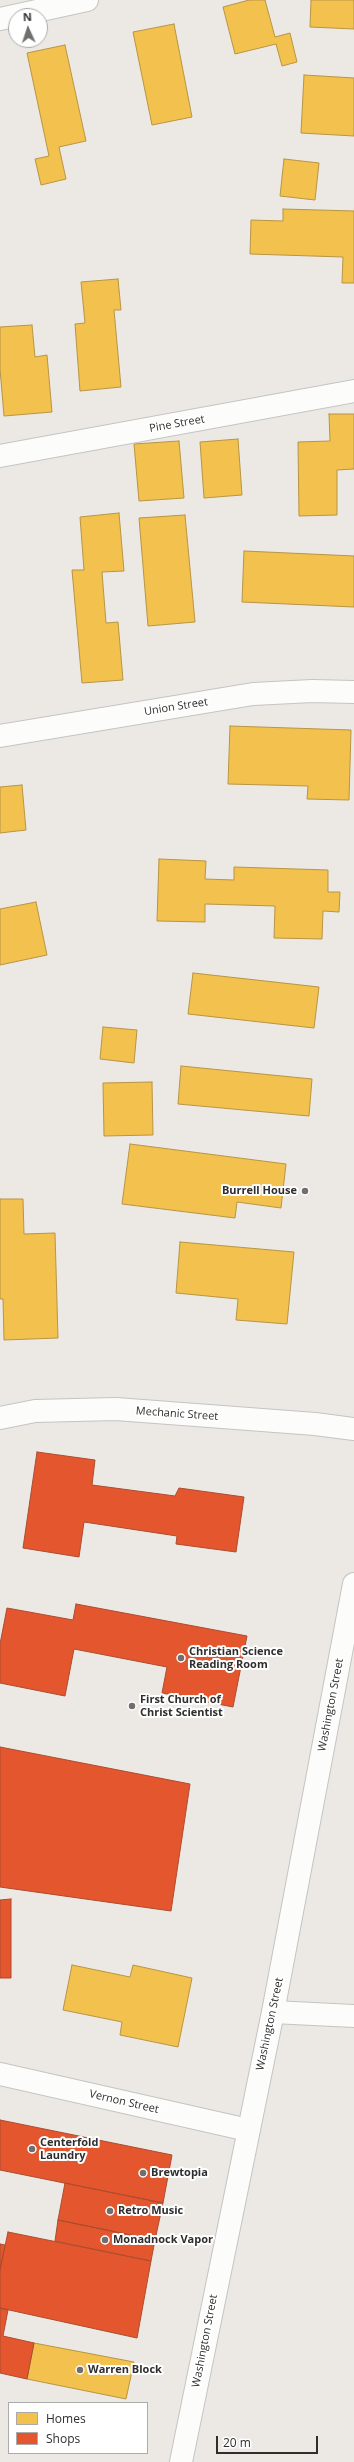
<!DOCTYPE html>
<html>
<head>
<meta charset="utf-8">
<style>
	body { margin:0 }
	#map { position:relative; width:354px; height:2462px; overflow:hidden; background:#ece8e4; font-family:"Open Sans",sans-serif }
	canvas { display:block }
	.legend { position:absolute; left:8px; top:2402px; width:140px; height:52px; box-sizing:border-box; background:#fff; border:1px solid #ababab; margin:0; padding:5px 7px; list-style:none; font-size:12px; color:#2e2e2e }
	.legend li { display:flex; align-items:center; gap:8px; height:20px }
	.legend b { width:20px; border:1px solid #ababab }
	.north { position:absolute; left:8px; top:8px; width:40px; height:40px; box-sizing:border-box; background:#fff; border:1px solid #ababab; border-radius:50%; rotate:357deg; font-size:11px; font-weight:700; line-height:16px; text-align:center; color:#2e2e2e }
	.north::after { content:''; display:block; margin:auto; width:14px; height:18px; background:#706f6e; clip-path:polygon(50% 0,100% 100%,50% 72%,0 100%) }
	.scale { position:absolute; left:216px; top:2436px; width:102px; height:18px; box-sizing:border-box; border:2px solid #2e2e2e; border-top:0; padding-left:5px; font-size:12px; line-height:14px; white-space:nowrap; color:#2e2e2e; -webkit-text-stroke:3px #fff; paint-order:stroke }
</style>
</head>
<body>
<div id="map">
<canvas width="354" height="2462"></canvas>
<ul class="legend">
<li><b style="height:11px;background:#f2c14e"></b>Homes</li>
<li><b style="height:11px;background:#e4572e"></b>Shops</li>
</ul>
<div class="north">N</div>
<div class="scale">20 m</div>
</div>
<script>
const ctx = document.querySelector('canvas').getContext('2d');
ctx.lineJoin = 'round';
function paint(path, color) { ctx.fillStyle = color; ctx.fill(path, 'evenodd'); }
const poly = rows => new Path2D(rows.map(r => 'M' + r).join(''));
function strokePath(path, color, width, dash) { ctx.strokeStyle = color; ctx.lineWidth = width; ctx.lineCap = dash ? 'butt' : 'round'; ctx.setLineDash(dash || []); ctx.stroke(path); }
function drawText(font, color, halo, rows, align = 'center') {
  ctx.font = font + ' "Open Sans",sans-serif'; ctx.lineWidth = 4; ctx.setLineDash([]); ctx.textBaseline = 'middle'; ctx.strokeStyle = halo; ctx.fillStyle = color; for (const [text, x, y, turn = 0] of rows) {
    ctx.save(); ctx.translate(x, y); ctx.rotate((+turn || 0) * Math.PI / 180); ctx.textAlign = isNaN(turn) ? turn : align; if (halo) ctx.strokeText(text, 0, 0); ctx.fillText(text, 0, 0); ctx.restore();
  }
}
const homes = poly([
	[249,0,265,0,275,37,290,33,297,62,282,66,276,44,235,54,223,7,249,0],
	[311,0,354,0,354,29,310,27,311,0],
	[174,24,192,117,152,125,133,32,174,24],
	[65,45,86,141,59,147,66,179,41,185,35,159,49,156,27,53,65,45],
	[304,75,354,78,354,136,301,133,304,75],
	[284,159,319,163,315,200,280,196,284,159],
	[283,209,354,211,354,283,342,283,343,257,250,254,251,220,283,221,283,209],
	[118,279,121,310,114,310,121,387,80,391,75,324,85,323,81,282,118,279],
	[32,325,35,357,47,355,52,412,4,416,0,369,0,327,32,325],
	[329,414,354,414,354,469,337,470,337,515,299,516,298,442,330,441,329,414],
	[238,439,242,495,204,498,200,442,238,439],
	[179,441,184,498,139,501,134,444,179,441],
	[119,513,124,571,102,572,106,623,118,622,123,680,82,683,72,570,84,570,80,517,119,513],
	[185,515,195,622,148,626,139,518,185,515],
	[244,551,354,556,354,607,242,602,244,551],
	[230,726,351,730,349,800,307,799,308,786,228,784,230,726],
	[22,785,26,830,0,833,0,787,22,785],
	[159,859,206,861,205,879,234,880,234,867,328,870,328,892,340,892,339,912,323,911,322,939,274,938,275,906,205,904,205,922,157,921,159,859],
	[36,902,47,955,0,965,0,909,36,902],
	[193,973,319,987,314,1028,188,1014,193,973],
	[103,1027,137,1030,134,1063,100,1059,103,1027],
	[181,1066,312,1079,309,1116,178,1104,181,1066],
	[152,1082,153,1135,104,1136,103,1083,152,1082],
	[130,1144,286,1164,281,1208,237,1202,235,1218,122,1204,130,1144],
	[0,1199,23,1199,24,1234,55,1233,58,1338,4,1340,3,1299,0,1299,0,1199],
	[180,1242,294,1252,287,1324,236,1320,238,1299,176,1293,180,1242],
	[72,1965,130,1977,133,1965,192,1978,178,2047,120,2035,122,2022,63,2010,72,1965],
	[34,2343,134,2362,126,2399,27,2379,34,2343]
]);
paint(homes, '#f2c14e');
strokePath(homes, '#b79544', 1);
const shops = poly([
	[37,1452,95,1460,92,1485,175,1496,179,1488,244,1497,236,1552,176,1544,177,1536,84,1522,79,1557,23,1548,37,1452],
	[76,1604,247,1636,233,1707,162,1693,167,1667,74,1649,65,1696,0,1683,0,1644,7,1608,73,1620,76,1604],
	[0,1747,190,1784,171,1911,0,1887,0,1747],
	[11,1899,11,1978,0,1978,0,1900,11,1899],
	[0,2120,172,2155,163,2203,0,2170,0,2120],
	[65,2183,163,2203,155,2240,58,2220,65,2183],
	[58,2220,155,2240,151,2261,55,2241,58,2220],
	[8,2232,151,2261,137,2338,0,2308,0,2270,8,2232],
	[0,2244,5,2245,0,2270,0,2244],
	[0,2308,8,2310,3,2336,34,2343,27,2379,0,2373,0,2308]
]);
paint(shops, '#e4572e');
strokePath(shops, '#ad4b2e', 1);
const minor = poly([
	[0,19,87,0],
	[0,456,354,391],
	[0,736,253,694,312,691,354,692],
	[0,1418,35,1411,116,1409,315,1424,354,1429],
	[273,2012,354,2016],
	[0,2074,248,2130]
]);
const secondary = poly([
	[181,2462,273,2012,354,1584]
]);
strokePath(minor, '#c5c4c5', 24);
strokePath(secondary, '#c5c4c5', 24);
strokePath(minor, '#fcfcfb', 22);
strokePath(secondary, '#fcfcfb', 22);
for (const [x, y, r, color] of [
	[305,1191,4,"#706f6e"],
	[181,1658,4,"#706f6e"],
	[132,1706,4,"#706f6e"],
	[32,2149,4,"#706f6e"],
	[143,2173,4,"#706f6e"],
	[110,2211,4,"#706f6e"],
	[105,2240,4,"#706f6e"],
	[80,2370,4,"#706f6e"]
]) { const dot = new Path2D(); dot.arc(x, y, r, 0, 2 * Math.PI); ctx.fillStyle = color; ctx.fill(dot); strokePath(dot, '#fff', 1.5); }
drawText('11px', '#2e2e2e', '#fff', [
	["Pine Street",177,424,-10],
	["Union Street",176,707,-9],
	["Mechanic Street",177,1414,4],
	["Washington Street",331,1705,-79],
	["Washington Street",270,2024,-78],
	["Vernon Street",124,2102,13],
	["Washington Street",205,2341,-79]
]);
drawText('bold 11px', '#2e2e2e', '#fff', [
	["Burrell House",297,1191,"right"],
	["Christian Science",189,1652],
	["Reading Room",189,1665],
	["First Church of",140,1700],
	["Christ Scientist",140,1713],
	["Centerfold",40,2143],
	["Laundry",40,2156],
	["Brewtopia",151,2173],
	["Retro Music",118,2211],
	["Monadnock Vapor",113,2240],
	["Warren Block",88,2370]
], 'left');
</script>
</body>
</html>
